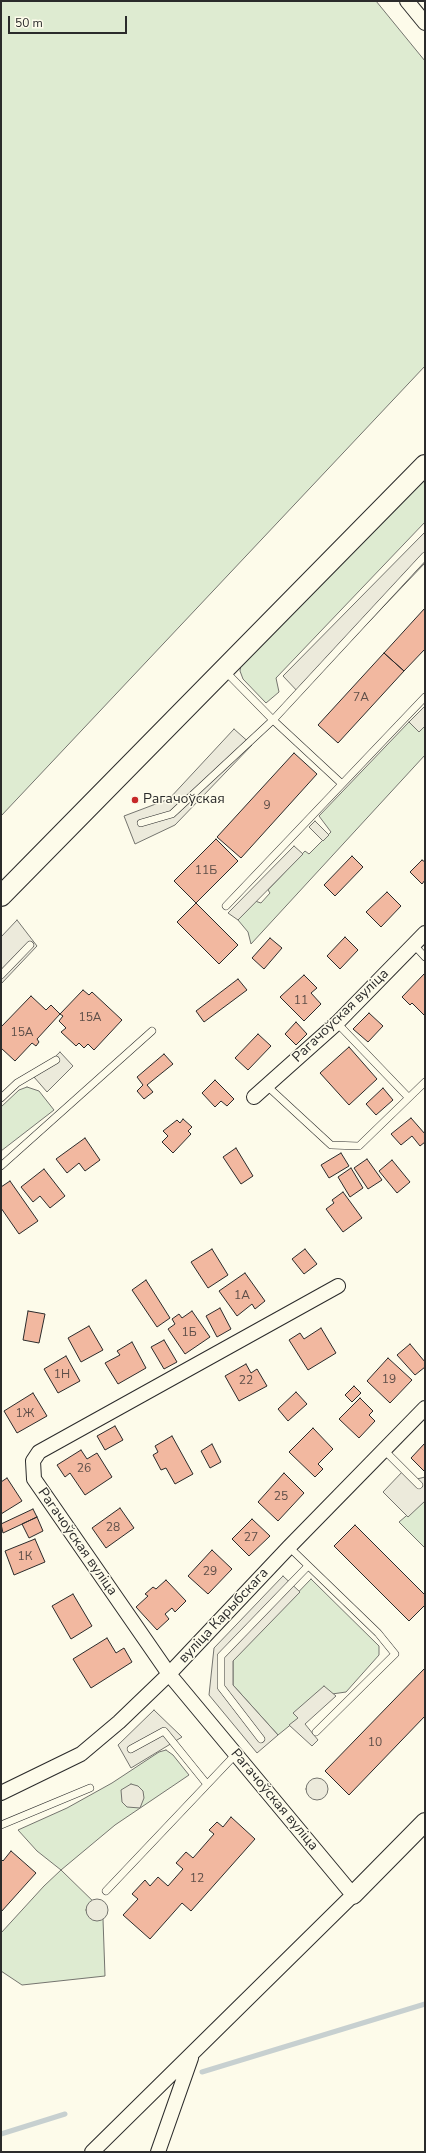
<!DOCTYPE html>
<html>
<head>
<meta charset="utf-8">
<style>
	body { margin:0 }
	#map { position:relative; width:426px; height:2153px; overflow:hidden; background:#fdfbea; font-family:"Nunito Sans",sans-serif }
	canvas { display:block }
	.frame { position:absolute; inset:0; border:2px solid #2b2b2b; pointer-events:none }
	.scale { position:absolute; left:8px; top:16px; width:119px; height:18px; box-sizing:border-box; border:2px solid #2b2b2b; border-top:0; padding-left:5px; font-size:12px; line-height:14px; white-space:nowrap; color:#2b2b2b; -webkit-text-stroke:3px #fdfbea; paint-order:stroke }
</style>
</head>
<body>
<div id="map">
<canvas width="426" height="2153"></canvas>
<div class="frame"></div>
<div class="scale">50 m</div>
</div>
<script>
const ctx = document.querySelector('canvas').getContext('2d');
ctx.lineJoin = 'round';
function paint(path, color) { ctx.fillStyle = color; ctx.fill(path, 'evenodd'); }
const poly = rows => new Path2D(rows.map(r => 'M' + r).join(''));
function strokePath(path, color, width, dash) { ctx.strokeStyle = color; ctx.lineWidth = width; ctx.lineCap = dash ? 'butt' : 'round'; ctx.setLineDash(dash || []); ctx.stroke(path); }
function drawText(font, color, halo, rows, align = 'center') {
  ctx.font = font + ' "Nunito Sans",sans-serif'; ctx.lineWidth = 3; ctx.setLineDash([]); ctx.textBaseline = 'middle'; ctx.strokeStyle = halo; ctx.fillStyle = color; for (const [text, x, y, turn = 0] of rows) {
    ctx.save(); ctx.translate(x, y); ctx.rotate((+turn || 0) * Math.PI / 180); ctx.textAlign = isNaN(turn) ? turn : align; if (halo) ctx.strokeText(text, 0, 0); ctx.fillText(text, 0, 0); ctx.restore();
  }
}
const green = poly([
	[1,1,376,1,425,61,425,366,1,816,1,1],
	[425,470,425,522,276,678,279,692,266,703,243,679,240,671,241,664,425,470],
	[409,722,419,732,425,726,425,755,251,944,248,932,238,920,255,901,261,903,270,893,268,890,305,851,309,854,331,832,319,816,409,722],
	[27,1087,39,1091,54,1110,1,1151,1,1107,19,1090,27,1087],
	[425,1500,425,1548,399,1522,425,1500],
	[311,1579,379,1646,379,1655,346,1692,332,1694,294,1713,299,1718,278,1735,233,1685,233,1660,311,1579],
	[166,1750,173,1755,189,1775,115,1825,61,1870,100,1908,103,1919,105,1976,22,1985,1,1971,1,1933,44,1886,61,1870,37,1851,18,1830,67,1808,112,1783,159,1752,166,1750]
]);
paint(green, '#deebd1');
strokePath(green, '#74746e', 1);
const parking = poly([
	[425,532,425,563,300,694,283,676,425,532],
	[425,706,425,726,419,732,409,722,425,706],
	[234,729,252,745,175,825,135,844,124,816,169,799,234,729],
	[315,821,329,835,323,841,309,827,315,821],
	[294,846,303,854,238,920,228,913,294,846],
	[17,920,37,946,1,984,1,937,17,920],
	[60,1052,73,1066,47,1092,34,1077,60,1052],
	[404,1470,413,1480,425,1477,425,1501,408,1517,383,1492,404,1470],
	[283,1576,300,1592,233,1661,233,1685,278,1735,257,1753,209,1695,214,1648,283,1576],
	[324,1686,336,1696,305,1724,318,1740,312,1746,289,1725,298,1718,293,1713,324,1686],
	[154,1710,182,1737,131,1768,118,1745,154,1710],
	'306 1789a11 11 0 1 1 22 0a11 11 0 1 1-22 0Z',
	[131,1784,138,1786,143,1791,144,1798,140,1808,127,1807,122,1802,121,1790,131,1784],
	'86 1910a11 11 0 1 1 22 0a11 11 0 1 1-22 0Z'
]);
paint(parking, '#eceadb');
strokePath(parking, '#74746e', 1);
strokePath(poly([
	[202,2072,425,2004],
	[1,2134,65,2114]
]), '#c7d0d0', 5);
const building = poly([
	[425,608,425,649,404,671,384,653,425,608],
	[384,653,404,671,338,743,318,725,384,653],
	[294,753,317,774,241,858,217,837,294,753],
	[216,839,238,861,196,903,174,881,216,839],
	[352,856,363,867,335,896,324,885,352,856],
	[422,860,425,862,425,880,422,884,410,872,422,860],
	[387,892,401,906,381,927,366,912,387,892],
	[196,903,238,945,219,964,177,922,196,903],
	[345,937,358,950,340,969,327,956,345,937],
	[270,938,282,948,264,969,252,958,270,938],
	[425,973,425,1016,412,1003,410,1005,402,997,425,973],
	[304,975,317,988,311,993,321,1004,304,1021,280,997,304,975],
	[238,979,247,990,204,1022,196,1011,238,979],
	[83,990,89,995,92,992,122,1020,94,1050,88,1044,84,1048,79,1043,76,1046,61,1032,66,1028,59,1021,63,1016,60,1014,83,990],
	[31,996,46,1010,51,1005,60,1014,37,1039,39,1042,36,1046,32,1043,15,1061,1,1048,1,1027,31,996],
	[369,1013,383,1026,368,1042,353,1029,369,1013],
	[296,1022,307,1034,296,1045,285,1034,296,1022],
	[258,1034,271,1046,248,1070,235,1058,258,1034],
	[349,1047,377,1079,349,1105,320,1073,349,1047],
	[164,1054,173,1064,147,1085,153,1092,144,1099,137,1091,143,1085,137,1077,164,1054],
	[215,1080,234,1099,227,1106,221,1101,215,1107,202,1093,215,1080],
	[383,1088,393,1100,376,1115,366,1104,383,1088],
	[411,1118,425,1134,425,1142,420,1146,412,1136,401,1145,391,1134,411,1118],
	[183,1119,192,1127,188,1131,191,1134,173,1153,162,1142,168,1136,163,1131,177,1120,180,1123,183,1119],
	[85,1138,100,1160,85,1171,79,1163,67,1173,56,1159,85,1138],
	[236,1148,253,1176,241,1184,223,1157,236,1148],
	[341,1153,349,1166,329,1178,321,1165,341,1153],
	[367,1159,382,1180,368,1189,354,1168,367,1159],
	[392,1160,410,1182,397,1193,379,1171,392,1160],
	[351,1168,363,1188,350,1197,338,1177,351,1168],
	[44,1169,65,1196,50,1208,40,1196,33,1202,21,1187,44,1169],
	[10,1181,38,1221,19,1234,1,1208,1,1187,10,1181],
	[343,1192,362,1218,343,1232,326,1209,334,1203,332,1200,343,1192],
	[212,1249,228,1275,208,1288,191,1262,212,1249],
	[305,1249,317,1264,304,1274,292,1259,305,1249],
	[245,1273,265,1301,255,1309,252,1304,237,1316,219,1291,245,1273],
	[146,1280,170,1318,157,1327,132,1290,146,1280],
	[220,1308,231,1329,217,1337,206,1316,220,1308],
	[28,1311,45,1314,39,1343,23,1340,28,1311],
	[192,1311,210,1337,185,1354,168,1329,175,1324,172,1319,179,1314,182,1318,192,1311],
	[89,1326,103,1350,81,1362,68,1338,89,1326],
	[321,1328,336,1353,308,1370,289,1340,300,1333,304,1339,321,1328],
	[164,1340,177,1362,164,1369,151,1347,164,1340],
	[132,1342,146,1368,118,1384,105,1363,120,1355,117,1351,132,1342],
	[410,1344,425,1362,425,1367,415,1375,397,1355,410,1344],
	[66,1356,80,1381,58,1393,44,1369,66,1356],
	[388,1358,412,1380,390,1403,367,1381,388,1358],
	[246,1364,251,1373,257,1369,267,1386,239,1401,225,1376,246,1364],
	[354,1386,361,1393,352,1402,345,1395,354,1386],
	[296,1392,307,1404,288,1421,278,1409,296,1392],
	[33,1393,47,1416,17,1433,4,1411,33,1393],
	[360,1398,373,1411,369,1415,375,1421,359,1438,339,1419,360,1398],
	[115,1426,123,1440,105,1450,97,1436,115,1426],
	[313,1428,333,1449,318,1464,323,1469,315,1477,289,1452,313,1428],
	[172,1436,193,1474,175,1484,166,1468,161,1470,153,1455,158,1452,155,1446,172,1436],
	[425,1443,425,1472,411,1458,425,1443],
	[212,1444,221,1462,210,1468,201,1451,212,1444],
	[81,1450,87,1459,97,1453,112,1477,85,1495,70,1473,65,1477,57,1465,81,1450],
	[284,1473,304,1493,278,1521,258,1502,284,1473],
	[7,1478,22,1501,1,1514,1,1482,7,1478],
	[120,1508,134,1528,106,1548,92,1528,120,1508],
	[33,1509,37,1517,3,1533,1,1524,33,1509],
	[37,1517,43,1531,29,1538,22,1524,37,1517],
	[252,1519,270,1536,249,1556,232,1539,252,1519],
	[355,1525,425,1595,425,1605,409,1621,334,1546,355,1525],
	[35,1539,45,1562,14,1575,5,1551,35,1539],
	[212,1550,232,1569,208,1594,188,1576,212,1550],
	[166,1580,186,1601,175,1612,172,1608,165,1614,169,1619,157,1630,136,1607,148,1596,145,1594,153,1587,156,1589,166,1580],
	[73,1594,92,1626,71,1639,52,1606,73,1594],
	[107,1638,116,1653,124,1648,132,1662,91,1688,73,1659,107,1638],
	[425,1668,425,1716,349,1795,325,1771,425,1668],
	[231,1817,255,1839,191,1911,182,1903,150,1939,123,1915,138,1899,132,1894,145,1880,150,1886,158,1877,168,1886,183,1869,176,1863,186,1852,193,1858,214,1834,209,1830,217,1822,223,1827,231,1817],
	[11,1851,36,1873,1,1912,1,1859,3,1861,11,1851]
]);
paint(building, '#f2b8a0');
strokePath(building, '#2b2b2b', 1);
const service = poly([
	[225,671,273,720,342,784],
	[141,823,172,814,273,720,425,556],
	[226,906,425,697],
	[414,945,425,957],
	[1,975,30,945],
	[337,1023,408,1097],
	[266,1085,331,1145,359,1146,425,1082],
	[1,1098,17,1083,56,1060],
	[1,1166,152,1031],
	[384,1450,419,1485],
	[289,1547,378,1633,395,1654,316,1732],
	[261,1739,221,1687,221,1656,308,1566],
	[131,1749,164,1731,206,1783],
	[1,1825,90,1788],
	[106,1891,236,1754]
]);
const minor = poly([
	[407,1,425,23],
	[254,1097,337,1023,425,933],
	[1,1793,81,1754,119,1722,169,1674,289,1547,425,1408],
	[92,2152,353,1895,169,1674,34,1479,33,1461,39,1452,338,1286],
	[158,2152,191,2058]
]);
const tertiary = poly([
	[353,1895,425,1822]
]);
const secondary = poly([
	[1,896,425,465]
]);
strokePath(service, '#2b2b2b', 8);
strokePath(minor, '#2b2b2b', 16);
strokePath(tertiary, '#2b2b2b', 20);
strokePath(secondary, '#2b2b2b', 22);
strokePath(service, '#fdfbea', 7);
strokePath(minor, '#fdfbea', 14);
strokePath(tertiary, '#fdfbea', 18);
strokePath(secondary, '#fdfbea', 20);
for (const [x, y, r, color] of [
	[135,800,4,"#c62828"]
]) { const dot = new Path2D(); dot.arc(x, y, r, 0, 2 * Math.PI); ctx.fillStyle = color; ctx.fill(dot); strokePath(dot, '#fdfbea', 1.5); }
drawText('12px', '#5d4e48', null, [
	["7А",361,698],
	["9",267,806],
	["11Б",206,871],
	["11",301,1001],
	["15А",90,1018],
	["15А",22,1033],
	["1А",242,1296],
	["1Б",189,1333],
	["1Н",62,1375],
	["19",389,1380],
	["22",246,1381],
	["1Ж",25,1414],
	["26",84,1469],
	["25",281,1497],
	["28",113,1528],
	["27",251,1538],
	["1К",25,1557],
	["29",210,1572],
	["10",375,1743],
	["12",197,1879]
]);
drawText('14px', '#2b2b2b', '#fdfbea', [
	["Рагачоўская",143,800]
], 'left');
drawText('14px', '#2b2b2b', '#fdfbea', [
	["Рагачоўская вуліца",341,1016,-44],
	["Рагачоўская вуліца",77,1542,55],
	["вуліца Карыбскага",224,1616,-47],
	["Рагачоўская вуліца",274,1800,50]
]);
</script>
</body>
</html>
